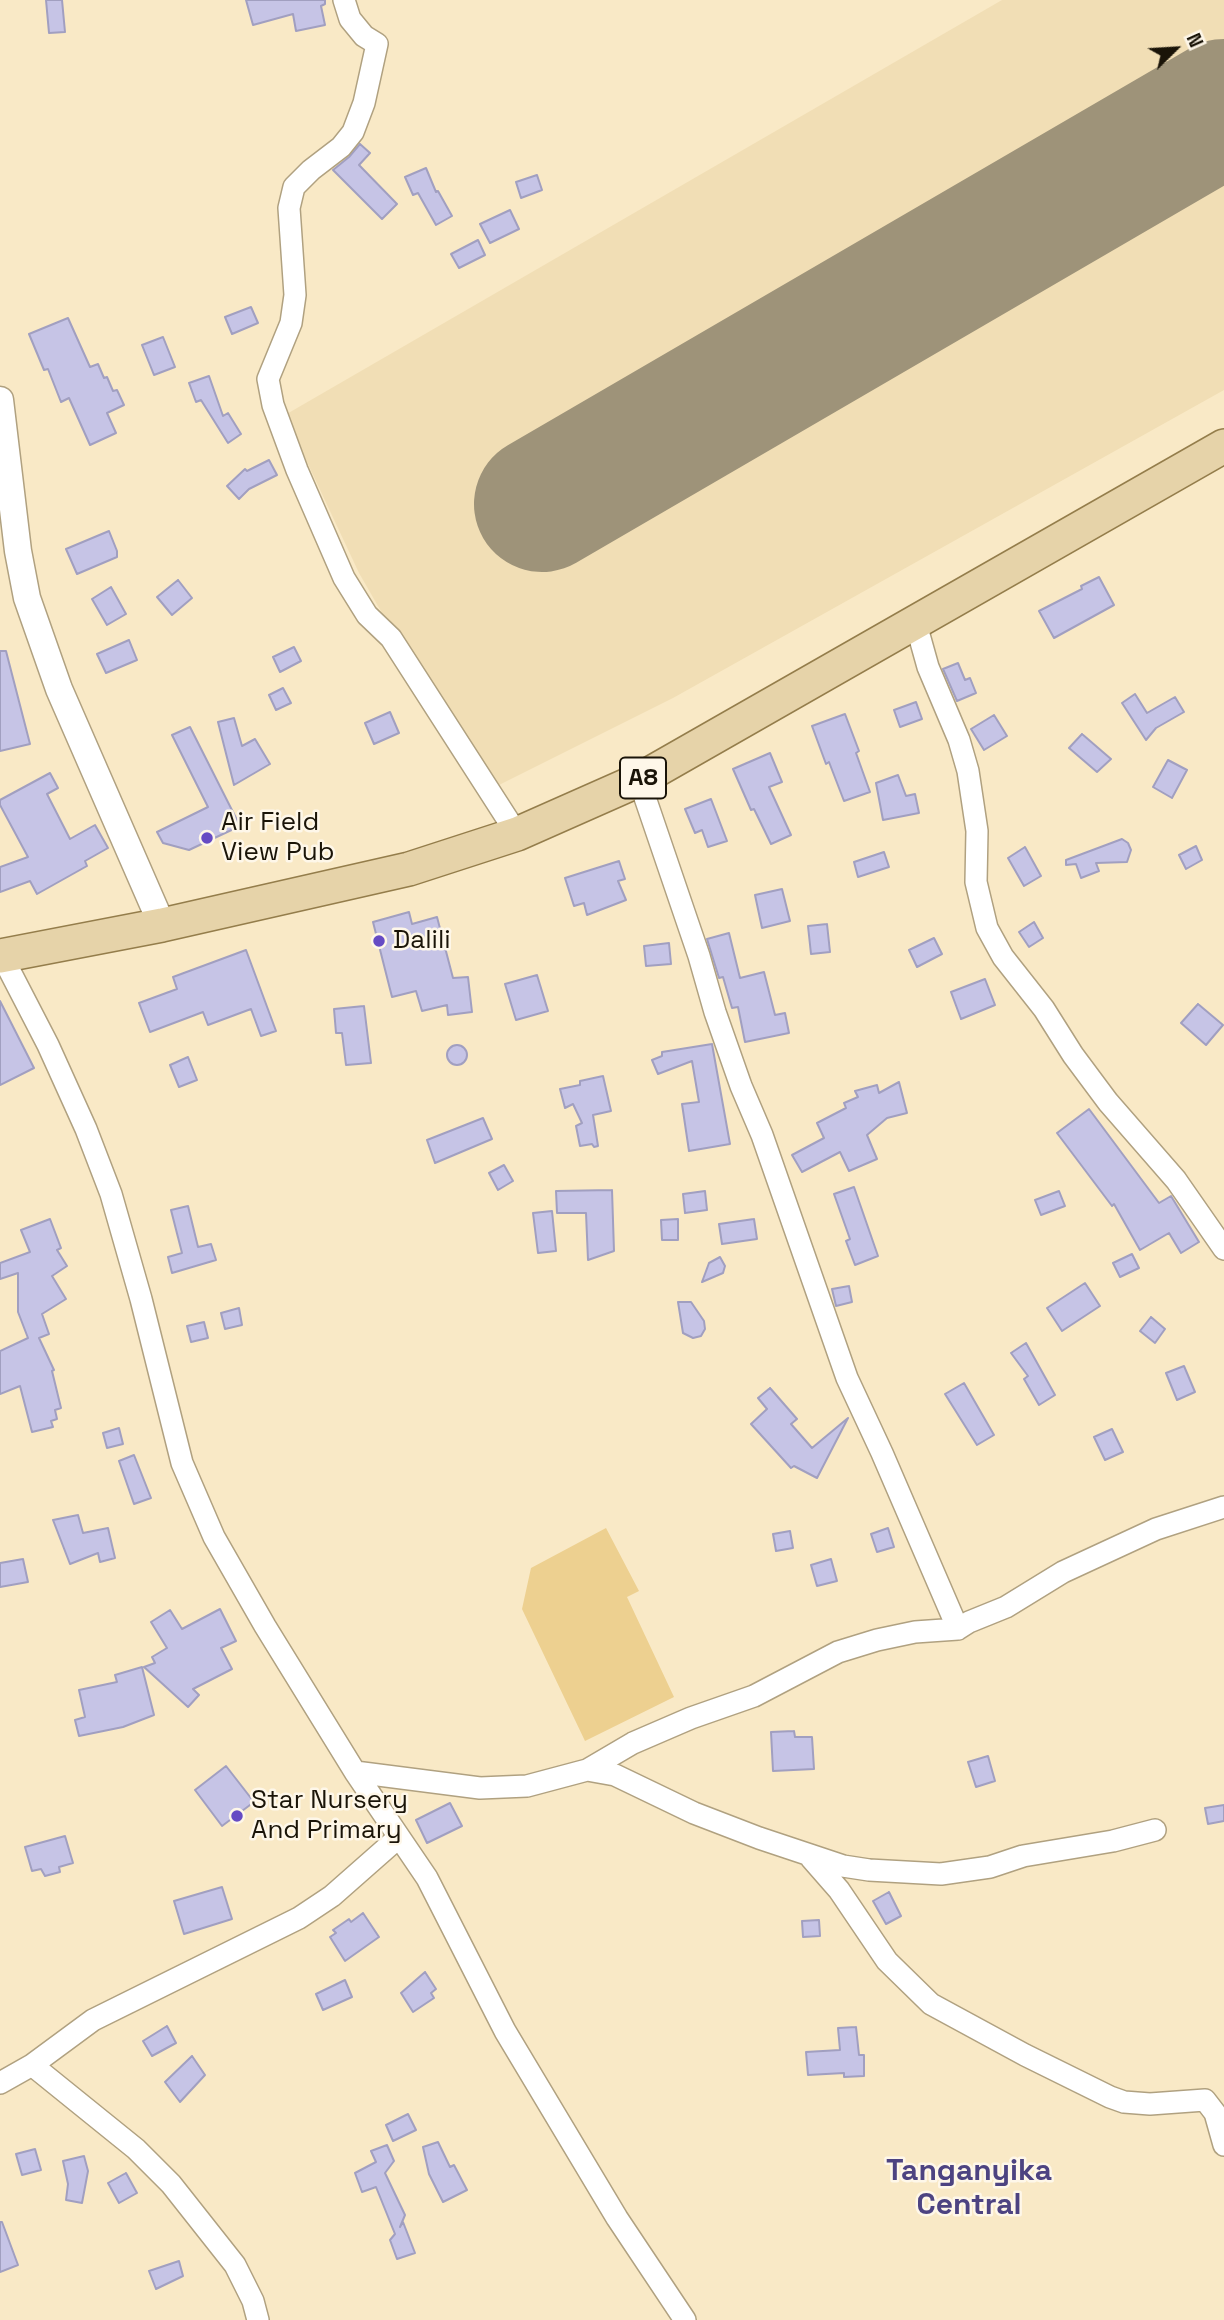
<!DOCTYPE html>
<html>
<head>
<meta charset="utf-8">
<style>
	body { margin:0 }
	#map { position:relative; width:1224px; height:2320px; overflow:hidden; background:#f9e9c6; font-family:"Space Grotesk",sans-serif }
	canvas { display:block }
	.north { position:absolute; left:1140px; top:14px; width:70px; height:70px; -webkit-text-stroke:5px #fef7e9; paint-order:stroke; rotate:66deg; font-size:19px; font-weight:700; line-height:28px; text-align:center; color:#1a1408 }
	.north::after { content:''; display:block; margin:auto; width:24px; height:32px; background:#1a1408; clip-path:polygon(50% 0,100% 100%,50% 72%,0 100%) }
</style>
</head>
<body>
<div id="map">
<canvas width="1224" height="2320"></canvas>
<div class="north">N</div>
</div>
<script>
const ctx = document.querySelector('canvas').getContext('2d');
ctx.lineJoin = 'round';
function paint(path, color) { ctx.fillStyle = color; ctx.fill(path, 'evenodd'); }
const poly = rows => new Path2D(rows.map(r => 'M' + r).join(''));
function strokePath(path, color, width, dash) { ctx.strokeStyle = color; ctx.lineWidth = width; ctx.lineCap = dash ? 'butt' : 'round'; ctx.setLineDash(dash || []); ctx.stroke(path); }
function drawText(font, color, halo, rows, align = 'center') {
  ctx.font = font + ' "Space Grotesk",sans-serif'; ctx.lineWidth = 5; ctx.setLineDash([]); ctx.textBaseline = 'middle'; ctx.strokeStyle = halo; ctx.fillStyle = color; for (const [text, x, y, turn = 0] of rows) {
    ctx.save(); ctx.translate(x, y); ctx.rotate((+turn || 0) * Math.PI / 180); ctx.textAlign = isNaN(turn) ? turn : align; if (halo) ctx.strokeText(text, 0, 0); ctx.fillText(text, 0, 0); ctx.restore();
  }
}
paint(poly([
	[1002,0,1224,0,1224,390,673,698,491,789,424,686,359,573,285,415]
]), '#f1deb5');
paint(poly([
	[606,1528,639,1591,627,1597,674,1697,585,1741,522,1609,531,1568]
]), '#edd090');
strokePath(poly([
	[542,504,1224,107]
]), '#9e9379', 136);
const building = poly([
	[46,0,62,0,65,32,49,33,46,0],
	[246,0,325,0,325,4,321,6,325,25,296,31,293,14,253,25,246,0],
	[360,144,370,153,359,165,397,204,382,219,333,170,349,157,360,144],
	[426,168,436,192,438,191,452,216,436,225,418,193,413,195,405,177,426,168],
	[537,175,542,190,521,198,516,182,537,175],
	[510,210,519,229,490,243,480,224,510,210],
	[478,240,485,255,459,268,451,254,478,240],
	[251,307,258,323,232,334,225,317,251,307],
	[68,318,90,367,98,364,104,378,107,377,113,391,117,390,124,405,107,413,116,433,90,445,69,398,61,402,48,369,44,370,29,334,68,318],
	[163,337,175,367,154,375,142,345,163,337],
	[209,376,223,416,228,413,241,434,228,443,201,400,196,402,189,383,209,376],
	[269,460,277,475,249,489,239,499,227,486,245,469,247,471,269,460],
	[109,531,117,551,117,557,77,574,66,549,109,531],
	[1099,577,1114,605,1054,638,1039,611,1082,589,1081,586,1099,577],
	[178,580,192,598,172,615,157,597,178,580],
	[111,587,126,614,107,625,92,599,111,587],
	[129,640,137,660,106,673,97,654,129,640],
	[294,647,301,661,280,672,273,657,294,647],
	[0,651,6,651,30,744,0,751,0,651],
	[958,663,965,680,970,678,976,693,957,701,943,669,958,663],
	[283,688,291,703,276,710,269,695,283,688],
	[1135,694,1147,713,1175,697,1184,712,1156,728,1146,740,1122,703,1135,694],
	[916,702,922,719,900,727,894,710,916,702],
	[390,712,399,733,374,744,365,723,390,712],
	[845,714,859,751,856,753,870,792,844,801,829,762,826,764,812,726,845,714],
	[994,715,1007,736,984,750,971,729,994,715],
	[234,718,242,746,255,739,270,764,234,785,218,722,234,718],
	[190,727,240,826,189,850,163,843,157,832,208,807,172,735,190,727],
	[1082,734,1111,759,1097,772,1069,748,1082,734],
	[770,753,782,782,769,787,791,835,771,844,754,809,751,810,733,769,770,753],
	[1168,760,1187,770,1172,798,1153,787,1168,760],
	[50,773,58,788,47,794,70,839,95,825,108,848,85,861,87,866,37,894,30,881,0,892,0,867,28,857,0,805,0,800,50,773],
	[898,775,906,796,915,794,919,813,883,820,876,783,898,775],
	[711,799,727,841,708,847,702,830,695,833,685,809,711,799],
	[1122,839,1128,843,1131,850,1127,862,1096,863,1099,871,1081,878,1076,864,1066,865,1066,860,1122,839],
	[1196,846,1202,860,1186,869,1179,855,1196,846],
	[1025,847,1041,876,1024,886,1008,858,1025,847],
	[884,852,889,867,858,877,854,862,884,852],
	[619,861,625,879,618,881,626,900,587,915,584,903,574,906,565,878,619,861],
	[782,889,790,921,762,928,755,895,782,889],
	[409,912,412,924,437,917,453,978,468,977,472,1012,448,1015,447,1005,422,1011,416,991,392,997,373,922,409,912],
	[1034,922,1043,938,1029,947,1019,932,1034,922],
	[827,924,830,952,811,954,808,926,827,924],
	[729,933,740,978,764,972,775,1015,785,1013,789,1033,745,1042,738,1007,732,1008,723,977,719,978,707,939,729,933],
	[934,938,942,954,917,967,909,950,934,938],
	[669,943,671,964,646,966,644,946,669,943],
	[246,950,276,1031,261,1036,251,1009,208,1025,203,1012,150,1032,139,1003,177,989,173,977,246,950],
	[537,975,548,1011,516,1020,505,984,537,975],
	[985,979,995,1005,961,1019,951,992,985,979],
	[0,1001,34,1068,0,1085,0,1001],
	[1198,1004,1223,1025,1206,1045,1181,1023,1198,1004],
	[364,1006,371,1063,346,1065,342,1033,336,1033,334,1009,364,1006],
	[712,1044,730,1144,689,1151,682,1104,699,1102,692,1061,658,1074,652,1060,662,1056,662,1052,712,1044],
	'447 1055a10 10 0 1 1 20 0a10 10 0 1 1-20 0Z',
	[188,1057,197,1080,179,1087,170,1065,188,1057],
	[603,1076,611,1111,593,1115,598,1146,594,1147,592,1144,580,1146,576,1126,582,1123,573,1104,565,1108,560,1089,580,1085,580,1081,603,1076],
	[899,1082,907,1113,887,1118,867,1135,877,1159,849,1171,840,1152,802,1172,792,1155,824,1138,817,1123,846,1108,844,1103,858,1097,855,1091,877,1085,879,1093,899,1082],
	[1089,1109,1159,1203,1171,1196,1199,1242,1181,1253,1169,1233,1140,1250,1114,1204,1112,1206,1057,1133,1089,1109],
	[483,1118,492,1139,435,1163,427,1140,483,1118],
	[504,1165,513,1181,498,1190,489,1173,504,1165],
	[854,1187,878,1256,855,1265,846,1241,850,1239,834,1194,854,1187],
	[612,1190,614,1251,588,1260,586,1213,557,1213,556,1191,612,1190],
	[705,1191,707,1210,685,1213,683,1194,705,1191],
	[1059,1191,1065,1206,1041,1215,1035,1200,1059,1191],
	[188,1206,198,1247,211,1244,216,1260,172,1273,168,1257,182,1253,171,1210,188,1206],
	[552,1211,556,1251,538,1253,533,1213,552,1211],
	[50,1219,61,1248,57,1250,67,1266,52,1276,66,1299,42,1314,49,1334,39,1338,54,1370,52,1371,61,1408,55,1410,57,1419,51,1421,53,1427,32,1432,20,1386,0,1394,0,1351,28,1338,18,1312,18,1273,0,1279,0,1263,30,1252,21,1230,50,1219],
	[678,1219,678,1240,662,1240,661,1220,678,1219],
	[754,1219,757,1239,722,1244,719,1224,754,1219],
	[1132,1254,1139,1268,1120,1277,1113,1263,1132,1254],
	[720,1257,725,1266,723,1273,702,1282,709,1263,720,1257],
	[1085,1283,1100,1306,1062,1331,1047,1308,1085,1283],
	[849,1286,852,1302,836,1306,832,1289,849,1286],
	[678,1302,691,1302,704,1321,705,1329,701,1336,693,1338,683,1333,678,1302],
	[239,1308,242,1325,225,1329,221,1313,239,1308],
	[1151,1317,1165,1329,1155,1343,1140,1331,1151,1317],
	[204,1322,208,1338,191,1342,187,1326,204,1322],
	[1026,1343,1055,1395,1039,1405,1024,1379,1028,1376,1011,1353,1026,1343],
	[1184,1366,1195,1392,1177,1400,1166,1373,1184,1366],
	[964,1383,994,1435,977,1445,945,1394,964,1383],
	[770,1388,797,1419,791,1424,812,1448,848,1418,817,1478,794,1466,791,1468,751,1424,767,1409,758,1398,770,1388],
	[119,1428,123,1444,107,1448,103,1433,119,1428],
	[1112,1429,1123,1452,1105,1460,1094,1437,1112,1429],
	[134,1455,151,1498,134,1504,119,1461,134,1455],
	[78,1515,83,1533,108,1528,115,1558,100,1562,98,1553,70,1564,53,1520,78,1515],
	[888,1528,894,1547,877,1552,871,1534,888,1528],
	[790,1531,793,1548,776,1551,773,1534,790,1531],
	[23,1559,28,1582,0,1587,0,1563,23,1559],
	[831,1559,837,1581,817,1586,811,1565,831,1559],
	[220,1609,236,1641,221,1648,232,1669,193,1689,199,1695,188,1707,144,1667,155,1663,152,1657,167,1648,151,1622,170,1610,182,1629,220,1609],
	[142,1667,154,1715,123,1727,79,1736,75,1720,85,1717,79,1690,117,1682,115,1675,142,1667],
	[794,1731,795,1737,812,1737,814,1769,773,1771,771,1732,794,1731],
	[988,1756,995,1781,976,1787,968,1762,988,1756],
	[226,1766,254,1802,222,1826,195,1790,226,1766],
	[450,1803,462,1826,427,1843,416,1820,450,1803],
	[1224,1805,1224,1821,1208,1824,1205,1808,1224,1805],
	[65,1836,73,1863,59,1867,60,1872,45,1876,41,1869,32,1871,25,1847,65,1836],
	[222,1887,232,1919,184,1934,174,1901,222,1887],
	[889,1892,901,1916,886,1924,873,1901,889,1892],
	[363,1913,379,1937,345,1961,330,1937,336,1933,333,1930,349,1919,351,1922,363,1913],
	[819,1920,820,1936,803,1937,802,1921,819,1920],
	[425,1972,436,1989,431,1993,434,1998,413,2012,401,1993,425,1972],
	[345,1980,352,1997,323,2010,316,1994,345,1980],
	[167,2026,176,2043,152,2056,143,2041,167,2026],
	[856,2027,859,2055,864,2055,864,2076,844,2077,844,2073,808,2075,806,2052,840,2050,838,2028,856,2027],
	[192,2056,205,2075,180,2102,165,2082,192,2056],
	[408,2114,416,2130,393,2141,386,2125,408,2114],
	[438,2142,450,2167,454,2165,467,2190,443,2202,429,2174,423,2147,438,2142],
	[387,2145,394,2161,385,2173,405,2215,400,2227,403,2222,415,2253,397,2259,390,2240,395,2234,376,2187,362,2192,355,2173,376,2162,371,2151,387,2145],
	[35,2149,41,2170,22,2175,16,2154,35,2149],
	[84,2156,88,2171,82,2203,66,2200,68,2184,63,2161,84,2156],
	[126,2173,137,2193,119,2203,108,2183,126,2173],
	[0,2222,2,2222,18,2265,0,2272,0,2222],
	[179,2261,183,2276,156,2289,149,2271,179,2261]
]);
paint(building, '#c6c4e6');
strokePath(building, '#a19fc0', 2);
const minor = poly([
	[344,0,350,19,364,36,377,44,364,103,353,132,341,147,311,170,294,187,289,208,295,295,291,323,268,379,273,405,297,470,344,578,367,615,391,638,517,834],
	[916,624,928,667,959,740,968,771,977,831,976,882,987,928,1003,957,1044,1009,1073,1055,1108,1102,1176,1180,1224,1249],
	[639,780,699,956,715,1012,741,1086,762,1135,847,1378,882,1453,958,1629,969,1622,1006,1607,1063,1572,1156,1529,1224,1507],
	[2,956,48,1045,86,1129,111,1194,141,1299,182,1463,214,1537,265,1626,355,1772,427,1878,505,2031,617,2218,685,2320],
	[587,1770,615,1775,694,1813,759,1838,843,1866,869,1870,941,1874,990,1867,1023,1856,1113,1841,1155,1830],
	[355,1772,480,1788,527,1786,587,1770,633,1743,691,1718,754,1696,838,1652,877,1640,915,1632,958,1629],
	[811,1858,839,1890,887,1961,931,2004,1025,2055,1110,2097,1124,2102,1150,2104,1205,2100,1215,2113,1224,2145],
	[32,2065,136,2149,171,2184,235,2265,253,2301,258,2320],
	[0,2083,32,2065,93,2020,299,1918,332,1896,399,1837]
]);
const tertiary = poly([
	[0,400,18,551,27,598,59,689,162,925]
]);
const primary = poly([
	[0,956,162,925,409,869,517,834,639,780,1224,446]
]);
strokePath(minor, '#b0a180', 24);
strokePath(tertiary, '#b0a180', 29);
strokePath(primary, '#947d4b', 36);
strokePath(minor, '#fff', 21);
strokePath(tertiary, '#fff', 26);
strokePath(primary, '#e6d3a9', 33);
for (const [x, y, r, color] of [
	[207,838,7,"#664bc4"],
	[379,941,7,"#664bc4"],
	[237,1816,7,"#664bc4"]
]) { const dot = new Path2D(); dot.arc(x, y, r, 0, 2 * Math.PI); ctx.fillStyle = color; ctx.fill(dot); strokePath(dot, '#fef7e9', 2.5); }
for (const [x, y, w] of [
	[643,778,46]
]) { const box = new Path2D(); box.roundRect(x - w / 2, y - 20.5, w, 41, 5); ctx.fillStyle = '#fef7e9'; ctx.fill(box); strokePath(box, '#1a1408', 2); }
drawText('bold 24px', '#1a1408', null, [
	["A8",643,778]
]);
drawText('26px', '#1a1408', '#fef7e9', [
	["Air Field",221,823],
	["View Pub",221,853],
	["Dalili",393,941],
	["Star Nursery",251,1801],
	["And Primary",251,1831]
], 'left');
drawText('bold 30px', '#4d4381', '#fef7e9', [
	["Tanganyika",969,2172],
	["Central",969,2206]
]);
</script>
</body>
</html>
